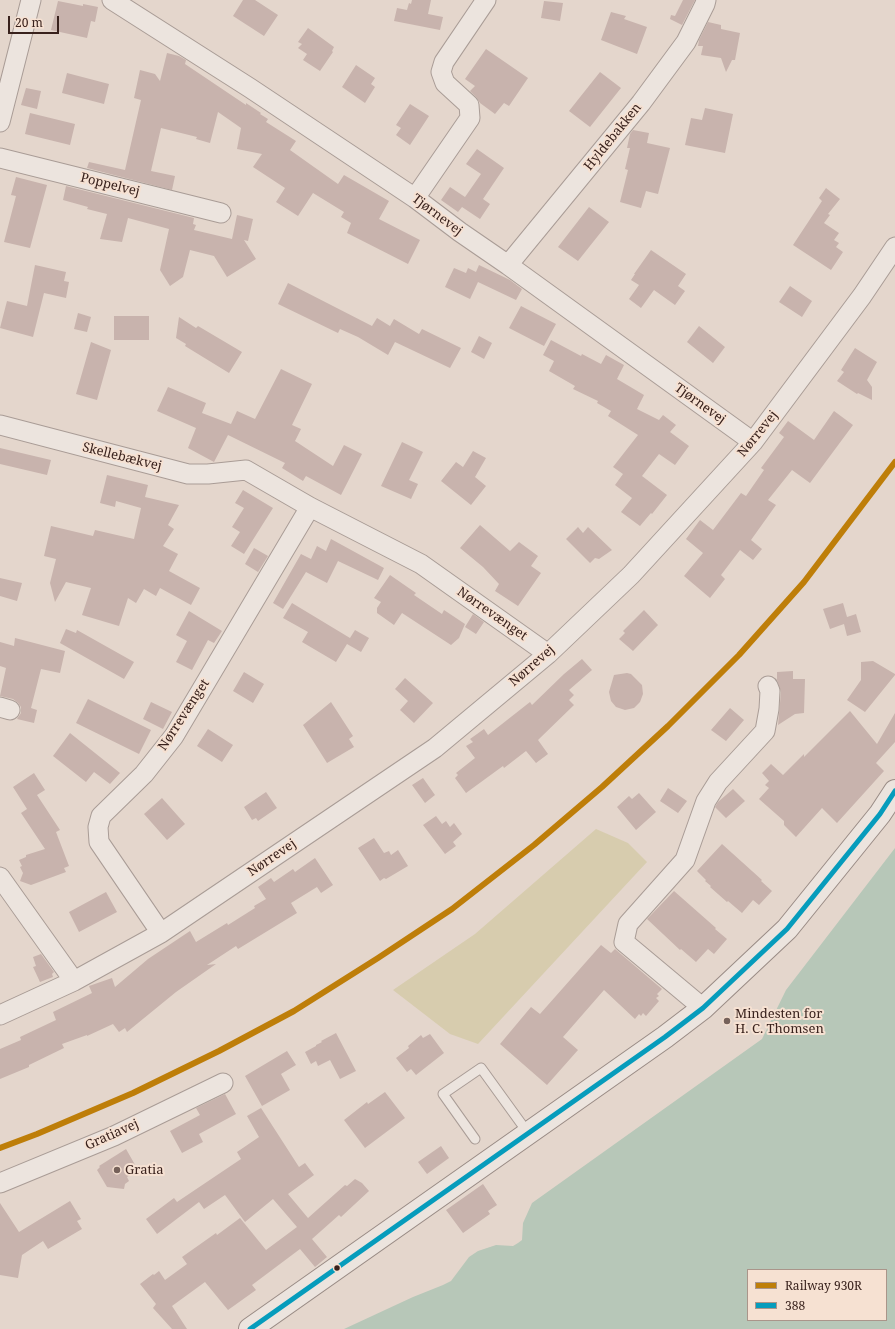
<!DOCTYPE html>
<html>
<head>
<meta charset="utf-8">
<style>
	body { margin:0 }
	#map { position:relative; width:895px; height:1329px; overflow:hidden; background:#e4d6cc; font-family:"Noto Serif",serif }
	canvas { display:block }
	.legend { position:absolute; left:747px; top:1269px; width:140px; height:52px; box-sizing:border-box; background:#f6e1d2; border:1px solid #aa958a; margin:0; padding:5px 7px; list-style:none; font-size:12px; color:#39221d }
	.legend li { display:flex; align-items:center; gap:8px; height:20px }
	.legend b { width:20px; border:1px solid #aa958a }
	.scale { position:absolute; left:8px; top:16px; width:51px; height:18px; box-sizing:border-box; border:2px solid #39221d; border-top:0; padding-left:5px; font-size:12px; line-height:14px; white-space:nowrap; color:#39221d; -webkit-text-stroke:3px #f6e1d2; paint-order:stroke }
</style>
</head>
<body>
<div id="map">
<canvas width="895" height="1329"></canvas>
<ul class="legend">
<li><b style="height:5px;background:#be7e09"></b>Railway 930R</li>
<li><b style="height:5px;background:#069cbc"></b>388</li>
</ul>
<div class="scale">20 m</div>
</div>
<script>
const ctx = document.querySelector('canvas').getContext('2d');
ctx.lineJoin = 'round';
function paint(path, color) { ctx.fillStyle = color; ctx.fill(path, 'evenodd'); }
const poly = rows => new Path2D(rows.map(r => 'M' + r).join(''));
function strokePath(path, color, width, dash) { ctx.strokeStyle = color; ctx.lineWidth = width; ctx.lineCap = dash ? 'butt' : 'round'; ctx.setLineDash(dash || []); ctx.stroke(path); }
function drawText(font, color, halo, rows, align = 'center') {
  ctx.font = font + ' "Noto Serif",serif'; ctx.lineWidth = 4; ctx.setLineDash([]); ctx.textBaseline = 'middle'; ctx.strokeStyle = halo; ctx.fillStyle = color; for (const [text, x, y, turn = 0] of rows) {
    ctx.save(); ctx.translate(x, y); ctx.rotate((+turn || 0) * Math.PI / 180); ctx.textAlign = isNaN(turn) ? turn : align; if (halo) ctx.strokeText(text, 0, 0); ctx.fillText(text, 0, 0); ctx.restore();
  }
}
paint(poly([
	[596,829,628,843,647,862,478,1044,450,1034,393,990,475,934]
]), '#d7ccae');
paint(poly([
	[895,848,895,1329,344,1329,413,1297,443,1285,451,1281,469,1257,478,1251,496,1245,513,1246,518,1243,522,1240,523,1223,532,1203,762,1039,786,990],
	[748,1270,886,1270,886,1320,748,1320]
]), '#b7c7b8');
paint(poly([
	[243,0,255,0,278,15,264,36,233,16],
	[412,0,431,0,428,14,443,17,440,30,394,21,397,8,407,10,409,3,411,4],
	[683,0,695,0,682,25,670,19,671,15,675,16],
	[58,1,83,6,83,4,98,7,95,22,91,21,87,38,51,30],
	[544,1,563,3,560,21,541,18],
	[611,12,626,16,624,19,647,27,637,54,601,40],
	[708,22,721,25,721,29,740,33,735,60,732,60,726,72,721,58,701,55,703,46,698,46,699,40],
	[308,28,334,47,332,51,333,52,320,71,303,60,307,54,298,48,302,44,298,42],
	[486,49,528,78,509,106,504,103,495,114,480,103,476,97,470,91,475,86,465,79],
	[167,53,179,56,186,60,185,64,246,105,246,103,261,113,260,114,268,119,266,122,296,141,290,150,338,184,344,175,389,201,379,219,420,240,408,264,347,233,351,223,341,217,344,212,313,193,298,216,276,202,285,188,253,167,262,154,237,149,241,128,218,112,210,143,196,139,197,137,161,128,151,171,175,176,172,190,87,168,89,162,125,170,141,100,134,98,140,70,155,74,160,81],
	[356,65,375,78,371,84,375,87,365,103,342,87],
	[600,72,621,88,590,127,569,111],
	[67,73,109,84,104,104,62,93],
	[26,88,41,91,37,109,21,105],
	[410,104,429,116,410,145,396,135,401,128,396,125],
	[705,108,733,114,725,153,685,145,691,118,702,120],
	[30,113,75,124,70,145,25,134],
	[633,130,649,133,647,143,670,148,658,194,646,191,641,208,620,202,628,170,625,169,630,148,627,148,630,134],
	[477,149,504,168,483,199,490,204,480,219,462,207,458,212,441,200,450,187,465,197,481,174,466,164],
	[16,177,47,185,30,248,4,242,16,196,11,195],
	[66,186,194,218,193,224,196,225,194,230,232,239,237,215,253,219,248,241,244,240,256,259,227,277,214,256,190,250,183,277,170,286,160,270,169,229,128,218,122,242,100,239,107,214,87,209,88,207,63,200],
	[826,188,840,199,828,214,830,215,824,223,839,233,834,240,839,243,836,247,843,252,831,270,793,245,822,201,819,198],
	[589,207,609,222,578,261,558,247],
	[651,250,686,274,678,286,685,291,675,305,654,290,641,308,629,299,639,285,631,280,635,274,634,274],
	[35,265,66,272,64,281,69,282,66,298,44,293,33,337,0,328,7,301,27,306],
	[479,265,510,280,522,289,516,300,478,282,470,299,445,287,454,268,466,273,468,268,476,272],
	[288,283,372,326,377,318,390,326,394,319,419,334,422,329,461,348,450,368,395,342,388,355,358,337,340,329,338,333,278,304],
	[790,286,812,301,802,317,779,302],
	[521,306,556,324,544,346,509,328],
	[78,313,91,317,87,332,74,329],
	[114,316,149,316,149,340,114,340],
	[179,317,196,328,198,326,242,352,229,373,185,346,186,344,176,338],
	[699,326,725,347,713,363,687,342],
	[479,336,492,343,484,359,471,352],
	[551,340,581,356,582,354,601,364,606,355,624,365,617,379,644,395,637,409,659,420,663,415,676,425,670,432,689,446,675,465,659,454,642,476,667,495,652,514,651,513,640,526,621,512,632,498,615,485,623,474,613,467,638,435,608,416,611,411,597,403,598,401,573,389,575,386,549,371,554,361,543,355],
	[91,342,111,350,97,400,76,394],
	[855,348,877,362,867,380,872,387,872,400,858,393,857,394,837,381,844,372,841,370],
	[281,369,312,384,292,425,301,429,295,441,333,466,344,445,362,454,341,495,306,476,303,481,282,468,285,463,228,435,214,462,188,448,196,428,157,411,168,387,206,403,202,413,231,424,237,411,255,419],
	[834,411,853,425,810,483,792,470,768,500,776,505,751,540,762,549,753,560,740,550,721,575,725,579,710,598,684,576,703,553,686,539,700,520,713,530,741,493,746,496,764,470,761,468,784,437,779,433,788,421,814,440],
	[402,442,423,452,409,480,418,484,411,499,381,486],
	[0,448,51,460,47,475,0,464],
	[473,451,486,458,475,477,486,486,471,505,441,481,456,462,463,467],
	[107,475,148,485,145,497,179,505,168,525,174,529,163,546,178,554,169,571,200,588,191,605,160,588,156,596,144,589,136,603,128,598,119,626,82,615,91,588,66,582,55,602,50,583,56,559,44,556,51,526,93,536,95,530,134,539,141,508,116,501,115,507,100,503],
	[243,490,273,508,244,554,231,546,240,532,232,527,244,508,235,503],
	[480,525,510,551,519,542,538,556,531,566,541,573,518,606,495,591,499,584,483,567,460,548],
	[578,527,583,533,588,527,612,550,599,559,595,558,590,563,566,539],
	[331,539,384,568,378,580,338,561,327,583,306,572,283,609,273,603,301,554,311,559,317,546,326,551],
	[254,548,268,556,258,572,245,564],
	[390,575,416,593,414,595,442,614,444,610,465,624,459,638,451,645,402,613,394,625,377,613,377,608,381,602,374,598],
	[0,578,22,583,17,601,0,596],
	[292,603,350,638,355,630,369,638,361,652,347,644,336,662,302,642,308,632,283,618],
	[843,603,847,617,856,614,861,632,847,636,844,624,830,629,823,609],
	[644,610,658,625,633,651,619,639,625,633,623,631],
	[189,611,222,631,214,643,208,640,192,670,176,662,187,641,176,635],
	[473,614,484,622,476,634,465,627],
	[66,629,76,633,77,630,134,662,124,679,60,643],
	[15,638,65,651,60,673,41,669,31,708,37,710,34,723,17,719,21,713,21,707,18,703,13,699,0,696,6,668,0,666,0,642,14,646],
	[582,659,592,670,569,690,574,695,569,700,574,705,538,740,548,754,536,763,526,751,504,768,503,766,466,793,455,778,458,775,456,773,475,758,466,746,473,742,470,739,484,729,488,735,530,702,532,705,564,674],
	[873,661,895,674,895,675,865,712,847,700,861,680,861,662],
	[793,671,793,679,805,679,804,713,795,714,778,725,781,692,777,680,777,672],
	[244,672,264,684,253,703,233,691],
	[627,673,631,674,642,685,643,694,640,702,634,708,625,710,616,707,611,701,609,692,614,675],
	[405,678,433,703,414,723,400,710,408,701,395,689],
	[88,699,151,730,139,754,76,723],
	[151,702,172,712,163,729,143,719],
	[331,702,353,736,349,739,354,747,327,763,303,725],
	[730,708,744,720,726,741,711,730],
	[850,711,877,744,895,713,895,742,876,763,884,771,837,823,822,808,796,837,784,825,784,821,759,799,769,788,765,785,769,781,762,773,771,764,783,775,804,754,804,757],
	[208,729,233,745,222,762,197,746],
	[70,733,120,773,110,784,94,772,86,782,53,756],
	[34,773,45,790,37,795,60,830,56,832,69,866,64,868,66,872,31,885,20,881,23,873,20,867,22,866,19,860,26,857,26,855,45,849,21,813,27,809,13,787],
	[423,778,435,795,425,803,412,785],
	[668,788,687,801,678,813,660,801],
	[733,789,745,801,726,818,715,807,718,802],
	[266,792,277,808,258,821,256,818,252,820,244,807],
	[639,793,656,812,636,830,617,807,629,796,632,799],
	[162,798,185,824,167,840,144,814],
	[436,816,442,824,446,821,450,827,454,823,462,834,453,842,456,846,445,854,423,825],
	[374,838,384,853,389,851,391,855,398,850,408,866,386,879,384,878,380,881,358,848],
	[722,844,762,880,761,881,772,891,759,905,753,900,742,913,728,901,727,902,710,887,711,886,705,881,706,880,697,871],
	[315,858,333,885,321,893,317,887,291,903,297,913,238,949,236,946,207,965,216,964,176,992,127,1032,125,1028,119,1032,113,1024,87,1036,87,1035,62,1044,64,1048,29,1065,29,1067,0,1079,0,1049,21,1040,20,1037,56,1020,53,1012,92,993,89,986,112,978,115,987,148,959,190,931,196,942,227,923,228,925,255,908,254,906,266,899,258,887,271,878,274,882,293,869,295,872],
	[674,891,716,928,715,929,727,939,714,954,708,949,696,962,681,949,680,950,647,919],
	[106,892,117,912,79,932,69,912],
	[601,945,611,953,615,949,662,989,657,994,659,996,656,998,659,1001,646,1016,643,1013,641,1016,639,1014,635,1019,604,990,563,1037,578,1050,547,1085,500,1044,531,1007,540,1014],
	[41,954,54,972,52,974,53,977,40,982,33,967,36,966,33,957],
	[336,1033,356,1071,340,1079,330,1060,318,1066,316,1061,311,1064,305,1052,316,1046,316,1045,322,1042,321,1041],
	[430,1034,444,1053,416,1075,411,1069,407,1072,396,1058,409,1048,408,1046,421,1035,423,1038],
	[287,1051,296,1065,281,1074,290,1090,262,1106,245,1076],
	[385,1092,405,1118,365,1148,344,1120,367,1102,368,1104],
	[225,1094,236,1114,199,1134,203,1142,182,1153,170,1131,200,1115,196,1108],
	[261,1108,299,1167,305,1163,314,1175,288,1194,308,1218,345,1185,347,1186,355,1179,362,1183,369,1191,341,1217,339,1215,312,1239,327,1257,315,1267,300,1249,252,1285,256,1290,228,1310,205,1282,172,1306,187,1329,172,1329,153,1308,156,1304,140,1284,153,1274,154,1275,159,1271,165,1280,187,1264,182,1257,216,1233,217,1235,240,1218,266,1250,297,1227,273,1199,245,1222,225,1195,204,1209,199,1202,157,1234,146,1219,174,1198,177,1202,241,1159,237,1152,259,1137,247,1116],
	[441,1146,449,1158,427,1174,418,1162],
	[126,1149,138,1170,127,1177,129,1181,125,1184,124,1189,107,1187,97,1170,100,1167,99,1166],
	[483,1184,497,1205,488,1211,490,1214,463,1233,446,1210],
	[70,1201,81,1219,77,1221,82,1229,48,1249,43,1241,22,1255,18,1278,0,1275,0,1203,19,1232]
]), '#c8b3ad');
const service = poly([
	[475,1139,443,1094,481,1068,528,1133]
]);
const minor = poly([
	[112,0,250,88,415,198,460,232,508,265,753,442],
	[0,122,31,0],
	[0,158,221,213],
	[415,198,470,118,469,105,445,83,441,72,444,62,486,0],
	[508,265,641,103,686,42,705,4,706,0],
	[0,425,188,474,208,474,246,470,310,507,421,564,548,654],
	[0,707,10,710],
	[0,877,74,981],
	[161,933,99,842,98,827,101,816,144,774,174,736,310,507],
	[703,1008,624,942,628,924,685,860,706,801,718,782,765,731,769,709,770,691,768,686],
	[0,1015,74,981,161,933,435,748,548,654,631,575,753,442,862,296,895,247],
	[0,1183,114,1136,223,1083]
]);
const secondary = poly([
	[250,1329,665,1037,703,1008,787,929,880,814,895,791]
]);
strokePath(service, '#a99c96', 11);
strokePath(minor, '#a99c96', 21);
strokePath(secondary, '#998b85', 24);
strokePath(service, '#ece4de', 9);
strokePath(minor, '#ece4de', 19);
strokePath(secondary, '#ece4de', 22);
strokePath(poly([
	[250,1329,665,1037,703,1008,787,929,880,814,895,791]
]), '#069cbc', 5);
strokePath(poly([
	[0,1148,37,1134,133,1093,219,1051,294,1011,378,958,452,909,534,845,602,787,668,726,739,655,804,582,895,462]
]), '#be7e09', 6);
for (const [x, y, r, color] of [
	[727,1021,4,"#75615a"],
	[117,1170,4,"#75615a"],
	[337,1268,3.5,"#39221d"]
]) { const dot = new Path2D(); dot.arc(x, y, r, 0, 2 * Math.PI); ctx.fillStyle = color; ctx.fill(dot); strokePath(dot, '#f6e1d2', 1.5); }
drawText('13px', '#39221d', '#f6e1d2', [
	["Hyldebakken",613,137,-51],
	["Poppelvej",110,185,14],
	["Tjørnevej",437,215,37],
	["Tjørnevej",700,404,36],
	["Nørrevej",758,434,-51],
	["Skellebækvej",122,457,14],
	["Nørrevænget",492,614,35],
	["Nørrevej",532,666,-41],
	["Nørrevænget",184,715,-57],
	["Nørrevej",272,858,-34],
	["Gratiavej",112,1135,-24]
]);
drawText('13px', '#39221d', '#f6e1d2', [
	["Mindesten for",735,1014],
	["H. C. Thomsen",735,1029],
	["Gratia",125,1170]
], 'left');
</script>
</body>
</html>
